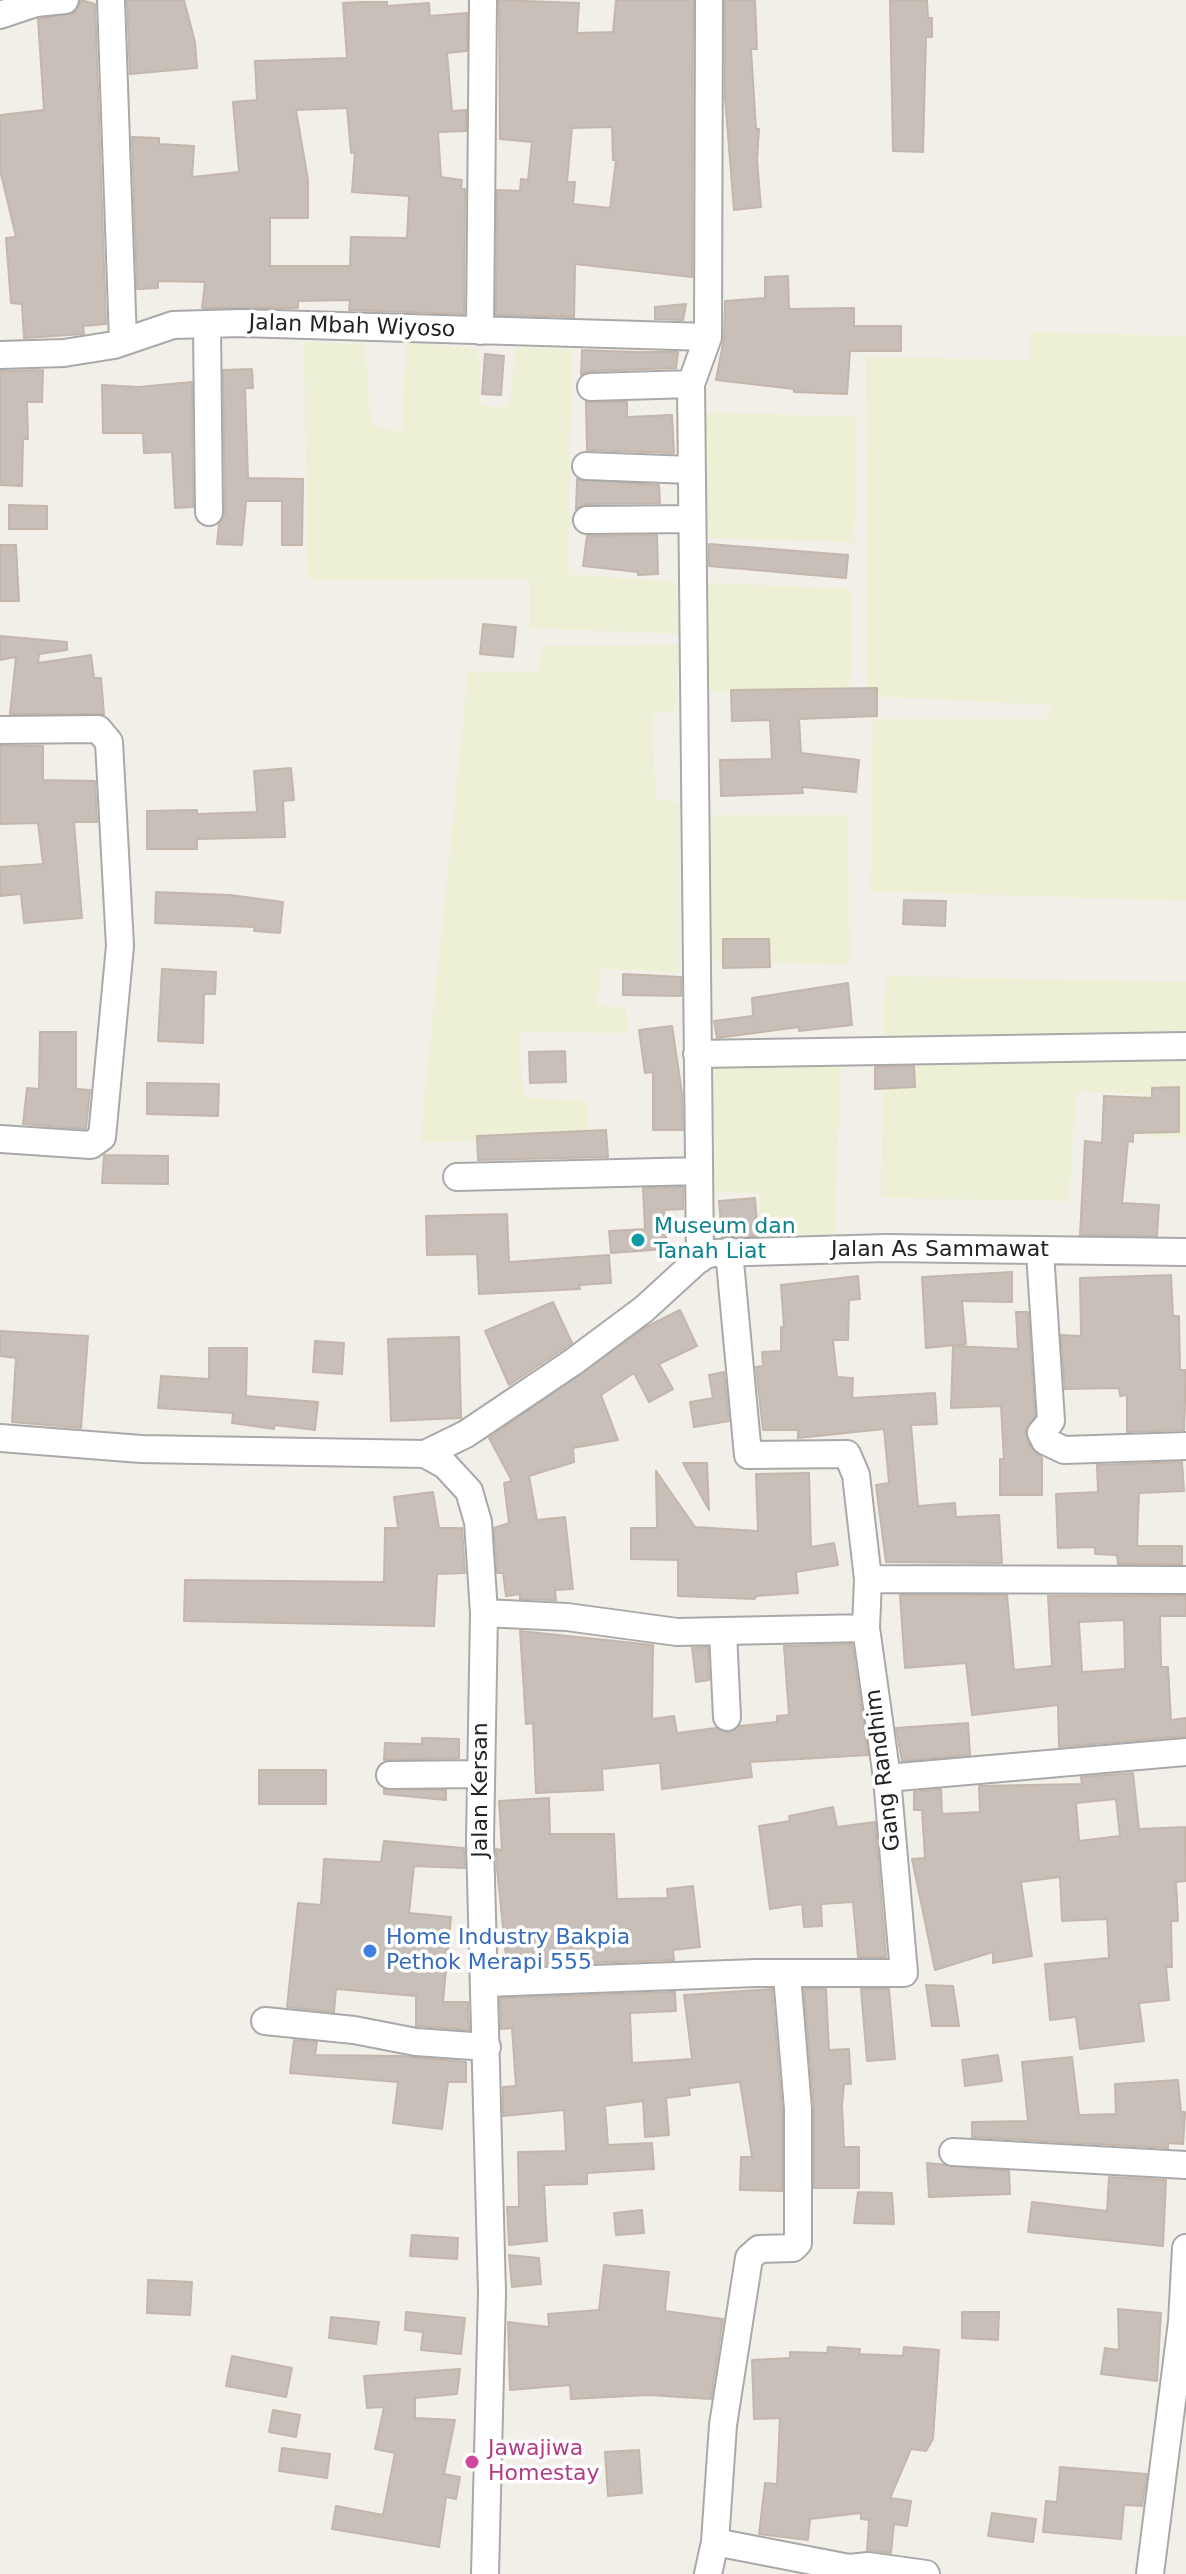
<!DOCTYPE html>
<html>
<head>
<meta charset="utf-8">
<style>
	body { margin:0 }
	canvas { display:block; background:#f2efe9 }
</style>
</head>
<body>
<canvas width="1186" height="2574"></canvas>
<script>
const ctx = document.querySelector('canvas').getContext('2d');
ctx.lineJoin = 'round';
function paint(path, color) { ctx.fillStyle = color; ctx.fill(path, 'evenodd'); }
const poly = rows => new Path2D(rows.map(r => 'M' + r).join(''));
function strokePath(path, color, width, dash) { ctx.strokeStyle = color; ctx.lineWidth = width; ctx.lineCap = dash ? 'butt' : 'round'; ctx.setLineDash(dash || []); ctx.stroke(path); }
function drawText(font, color, halo, rows, align = 'center') {
  ctx.font = font + ' "DejaVu Sans",sans-serif'; ctx.lineWidth = 7; ctx.setLineDash([]); ctx.textBaseline = 'middle'; ctx.strokeStyle = halo; ctx.fillStyle = color; for (const [text, x, y, turn = 0] of rows) {
    ctx.save(); ctx.translate(x, y); ctx.rotate((+turn || 0) * Math.PI / 180); ctx.textAlign = isNaN(turn) ? turn : align; if (halo) ctx.strokeText(text, 0, 0); ctx.fillText(text, 0, 0); ctx.restore();
  }
}
paint(poly([
	[1029,332,1186,336,1186,901,870,891,873,719,1049,719,1051,705,867,696,866,357,1029,360],
	[304,342,365,345,371,426,402,432,406,342,478,349,481,406,509,407,516,347,571,350,569,574,678,582,679,634,530,628,530,579,308,580],
	[702,412,857,417,854,542,702,538],
	[706,583,852,589,850,692,710,692],
	[680,645,675,709,653,715,655,798,680,803,680,972,602,969,597,1005,626,1008,627,1033,520,1032,523,1098,588,1101,586,1139,420,1142,468,672,538,672,542,646],
	[710,815,848,815,850,965,712,961],
	[885,976,1186,982,1186,1137,1147,1137,1146,1094,1076,1092,1069,1201,881,1198],
	[708,1042,842,1044,834,1241,761,1242,760,1193,711,1192]
]), '#eef0d5');
const building = poly([
	[81,0,95,4,106,324,83,326,84,334,24,338,22,304,11,303,6,238,16,237,0,170,0,115,44,110,38,19,74,13,81,0],
	[127,0,184,0,195,42,197,68,130,74,127,0],
	[499,0,579,3,577,33,613,32,616,0,693,0,692,277,575,264,574,317,496,315,497,190,520,191,521,179,528,180,532,142,500,139,499,0],
	[612,127,613,160,616,160,610,208,573,204,575,182,567,182,572,128,612,127],
	[725,0,755,0,757,49,751,49,756,129,759,129,757,160,761,207,734,210,725,98,725,0],
	[890,0,927,0,928,18,932,18,932,37,926,37,923,152,893,151,890,0],
	[361,2,387,2,387,6,429,3,430,16,467,13,467,51,447,53,452,111,466,110,466,131,438,132,441,177,462,180,461,189,465,189,464,314,349,310,350,300,298,301,298,308,202,308,205,282,158,281,158,288,137,289,132,137,159,138,159,144,194,146,192,177,239,172,233,102,257,100,255,61,347,58,343,3,361,2],
	[347,108,351,153,355,152,352,192,409,196,407,238,351,237,350,266,270,266,270,218,308,218,308,180,296,110,347,108],
	[788,276,789,309,854,308,854,326,901,326,901,351,850,351,847,394,794,392,794,389,716,380,724,338,725,301,765,298,765,277,788,276],
	[686,304,683,320,655,319,655,307,686,304],
	[582,350,634,352,678,352,676,368,591,371,581,375,582,350],
	[485,354,504,356,501,395,482,394,485,354],
	[252,369,253,388,245,388,248,478,303,479,302,545,282,545,282,501,246,501,242,545,217,544,219,524,225,512,223,370,252,369],
	[43,370,42,402,27,402,28,439,23,439,22,486,0,485,0,371,43,370],
	[192,382,193,507,175,508,172,452,144,453,143,433,103,433,102,385,139,387,192,382],
	[586,402,627,402,627,417,672,415,674,453,587,450,586,402],
	[577,479,659,485,660,503,587,504,576,509,577,479],
	[9,505,47,506,47,529,9,529,9,505],
	[657,535,658,574,638,575,638,572,583,566,587,536,657,535],
	[709,544,848,555,846,578,709,566,709,544],
	[0,545,16,545,19,601,0,601,0,545],
	[483,624,516,627,513,657,480,654,483,624],
	[0,636,67,642,67,650,39,654,38,663,91,655,94,678,101,678,104,714,10,714,16,657,0,660,0,636],
	[877,688,877,716,799,719,801,753,859,760,856,792,802,787,803,793,721,796,720,760,772,759,770,720,732,721,731,690,877,688],
	[0,746,43,746,43,780,95,781,97,822,74,822,82,918,24,923,21,894,0,896,0,867,43,864,38,823,0,824,0,746],
	[291,768,294,800,283,801,285,837,197,839,197,849,147,849,147,811,197,810,197,814,257,812,254,771,291,768],
	[156,892,230,895,283,902,280,933,254,931,255,927,155,923,156,892],
	[904,900,946,901,945,926,903,924,904,900],
	[723,939,769,939,770,967,723,968,723,939],
	[162,969,216,972,215,994,204,994,203,1043,158,1041,162,969],
	[623,974,681,977,681,996,623,995,623,974],
	[848,983,852,1025,799,1031,799,1027,717,1038,714,1021,753,1016,752,998,848,983],
	[672,1026,682,1093,683,1130,653,1130,653,1072,645,1073,639,1030,672,1026],
	[40,1032,76,1032,76,1089,90,1090,86,1129,23,1124,27,1088,39,1089,40,1032],
	[565,1051,566,1082,530,1083,529,1052,565,1051],
	[914,1066,915,1087,875,1089,875,1067,914,1066],
	[147,1083,219,1084,218,1116,147,1114,147,1083],
	[1179,1087,1179,1132,1133,1133,1133,1142,1128,1141,1122,1203,1159,1205,1157,1236,1080,1235,1085,1141,1102,1143,1104,1096,1152,1098,1152,1088,1179,1087],
	[606,1130,608,1157,478,1160,477,1136,606,1130],
	[104,1155,168,1156,168,1184,102,1183,104,1155],
	[683,1187,683,1209,664,1210,667,1249,611,1253,609,1231,645,1229,643,1188,683,1187],
	[755,1198,758,1236,722,1237,719,1201,755,1198],
	[507,1214,509,1262,609,1255,611,1283,579,1285,580,1289,479,1294,477,1254,427,1255,426,1216,507,1214],
	[1012,1272,1012,1302,962,1301,966,1344,926,1348,922,1277,1012,1272],
	[1171,1275,1173,1316,1179,1316,1180,1370,1186,1370,1184,1430,1127,1432,1127,1395,1120,1396,1119,1388,1065,1389,1061,1335,1081,1336,1080,1278,1171,1275],
	[858,1276,860,1299,849,1300,848,1340,833,1340,837,1377,853,1378,852,1398,935,1393,937,1424,911,1425,918,1506,955,1503,956,1517,999,1515,1002,1563,886,1562,876,1485,889,1483,884,1429,798,1438,798,1430,763,1430,756,1367,763,1366,762,1352,781,1351,781,1327,784,1327,781,1285,858,1276],
	[553,1302,572,1343,509,1385,485,1331,553,1302],
	[680,1310,697,1346,659,1364,673,1389,649,1402,634,1373,601,1395,618,1440,573,1448,574,1462,529,1476,537,1520,565,1517,573,1589,555,1590,556,1600,520,1599,520,1594,506,1596,503,1573,497,1573,494,1528,509,1523,504,1483,512,1481,489,1438,646,1327,680,1310],
	[1016,1312,1028,1312,1035,1416,1025,1432,1031,1448,1042,1458,1042,1495,1000,1495,1000,1459,1004,1459,1001,1406,951,1408,953,1346,1018,1349,1016,1312],
	[0,1331,88,1336,81,1428,12,1422,16,1358,0,1356,0,1331],
	[459,1337,461,1418,391,1421,388,1339,459,1337],
	[315,1341,344,1343,342,1374,313,1372,315,1341],
	[209,1348,247,1348,246,1396,318,1402,315,1430,275,1425,274,1429,232,1423,233,1413,158,1408,161,1376,209,1379,209,1348],
	[724,1372,729,1421,694,1427,690,1402,713,1398,709,1375,724,1372],
	[1182,1462,1184,1491,1139,1493,1137,1546,1182,1546,1182,1564,1118,1564,1117,1555,1095,1554,1095,1547,1058,1548,1056,1494,1098,1492,1097,1465,1182,1462],
	[683,1463,707,1463,709,1510,683,1463],
	[656,1471,695,1527,758,1531,756,1474,809,1473,811,1547,834,1543,838,1565,796,1572,798,1593,756,1596,755,1599,678,1596,678,1560,631,1559,631,1528,657,1528,656,1471],
	[433,1492,439,1528,462,1528,465,1573,437,1574,434,1626,184,1621,185,1580,384,1582,385,1528,398,1528,394,1497,433,1492],
	[900,1595,1007,1595,1014,1670,1052,1666,1048,1596,1186,1596,1186,1616,1160,1616,1161,1667,1168,1667,1171,1720,1186,1718,1186,1736,1059,1747,1058,1705,972,1715,966,1663,905,1668,900,1595],
	[1124,1620,1125,1669,1082,1672,1079,1622,1124,1620],
	[520,1631,653,1645,652,1719,674,1716,677,1733,716,1728,729,1733,740,1726,777,1722,777,1716,789,1715,784,1646,852,1644,868,1755,750,1762,752,1777,662,1789,660,1763,602,1769,603,1790,536,1793,533,1723,526,1724,520,1631],
	[708,1647,709,1680,696,1682,692,1648,708,1647],
	[968,1723,970,1755,902,1761,896,1728,968,1723],
	[422,1738,459,1739,459,1758,384,1760,385,1743,422,1744,422,1738],
	[259,1770,326,1770,326,1804,259,1804,259,1770],
	[1133,1773,1139,1829,1185,1827,1186,1881,1176,1882,1178,1921,1171,1921,1172,1967,1166,1967,1169,2000,1139,2003,1144,2041,1080,2049,1076,2017,1050,2020,1045,1964,1109,1958,1107,1919,1062,1921,1060,1877,1021,1882,1032,1956,993,1963,993,1952,935,1970,912,1859,925,1858,922,1810,914,1810,914,1792,941,1789,942,1814,980,1812,979,1786,1082,1784,1081,1777,1133,1773],
	[1116,1799,1120,1836,1079,1841,1076,1803,1116,1799],
	[384,1789,446,1790,446,1800,384,1794,384,1789],
	[549,1798,550,1834,614,1834,617,1899,668,1898,667,1889,693,1886,700,1947,673,1950,674,1960,507,1966,497,1869,496,1849,502,1850,499,1801,549,1798],
	[833,1807,837,1827,875,1822,886,1957,858,1957,853,1902,821,1904,822,1926,804,1927,802,1904,770,1909,759,1826,790,1821,789,1816,833,1807],
	[384,1841,464,1848,465,1868,414,1866,409,1913,451,1917,443,2002,468,2002,469,2030,416,2026,416,1996,336,1989,334,2012,287,2007,298,1903,321,1905,324,1859,381,1862,384,1841],
	[926,1985,953,1986,959,2026,932,2026,926,1985],
	[772,1989,782,2110,782,2191,740,2190,741,2157,752,2157,740,2082,689,2088,690,2095,666,2098,669,2135,645,2137,643,2101,605,2106,608,2145,652,2143,654,2169,587,2173,587,2184,544,2185,547,2241,509,2245,507,2207,519,2207,518,2152,566,2151,564,2110,503,2116,503,2087,516,2086,512,2028,501,2029,500,1998,675,1992,676,2011,630,2013,632,2063,692,2059,684,1995,772,1989],
	[804,1989,826,1989,829,2050,849,2049,851,2084,844,2084,842,2105,844,2147,859,2147,859,2188,814,2188,814,2108,804,1989],
	[861,1989,889,1989,895,2059,867,2061,861,1989],
	[294,2040,317,2042,315,2055,402,2056,466,2062,466,2082,448,2082,442,2129,393,2123,398,2082,290,2073,294,2040],
	[998,2055,1002,2081,965,2086,962,2060,998,2055],
	[1072,2057,1079,2115,1116,2114,1115,2084,1178,2080,1181,2112,1185,2112,1183,2144,1168,2143,1168,2148,972,2137,972,2122,1028,2121,1022,2062,1072,2057],
	[927,2163,1009,2171,1010,2194,929,2197,927,2163],
	[1109,2177,1166,2180,1163,2246,1028,2232,1032,2202,1107,2211,1109,2177],
	[858,2192,892,2193,894,2224,854,2223,858,2192],
	[642,2210,644,2233,616,2235,614,2213,642,2210],
	[412,2235,458,2238,457,2259,410,2256,412,2235],
	[509,2255,539,2258,541,2284,512,2287,509,2255],
	[604,2265,669,2272,665,2311,723,2319,711,2399,649,2395,571,2399,570,2385,510,2390,508,2322,549,2327,548,2314,599,2310,604,2265],
	[148,2280,192,2282,190,2315,147,2313,148,2280],
	[1118,2309,1161,2313,1157,2381,1101,2374,1105,2348,1119,2350,1118,2309],
	[406,2312,465,2318,461,2354,421,2350,423,2332,405,2330,406,2312],
	[962,2312,999,2312,998,2340,962,2338,962,2312],
	[331,2317,379,2322,376,2344,329,2338,331,2317],
	[828,2347,860,2349,859,2354,903,2356,904,2347,939,2350,933,2439,926,2451,911,2449,890,2498,911,2501,907,2526,894,2524,891,2553,867,2550,869,2520,861,2519,861,2513,810,2519,808,2540,759,2534,765,2483,777,2484,780,2418,754,2419,752,2360,790,2358,790,2352,827,2353,828,2347],
	[232,2356,292,2368,286,2397,226,2386,232,2356],
	[460,2369,457,2394,415,2398,415,2418,455,2420,444,2474,460,2477,456,2499,446,2497,439,2547,332,2529,336,2506,383,2515,395,2453,375,2449,384,2407,367,2408,364,2376,460,2369],
	[273,2410,300,2415,296,2437,269,2432,273,2410],
	[282,2448,330,2454,327,2478,279,2471,282,2448],
	[639,2450,642,2493,608,2496,605,2452,639,2450],
	[1060,2467,1147,2474,1142,2506,1124,2505,1121,2539,1043,2532,1046,2501,1057,2502,1060,2467],
	[992,2513,1036,2519,1033,2542,988,2536,992,2513]
]);
paint(building, '#c7bfb8');
strokePath(building, '#c4b6ab', 2);
const minor = poly([
	[111,0,123,341],
	[0,15,36,3,65,0],
	[207,325,209,512],
	[480,331,483,0],
	[0,355,64,353,114,345,173,325,241,323,708,337],
	[591,387,691,384],
	[586,466,691,470],
	[587,520,692,519],
	[0,730,98,729,109,742,120,946,102,1137,91,1145,0,1139],
	[697,1054,1186,1046],
	[457,1177,699,1171],
	[1040,1252,1051,1421,1041,1433,1045,1441,1064,1450,1186,1446],
	[700,1259,691,384,708,337,709,0],
	[0,1438,141,1449,425,1454,445,1465,469,1491,478,1522,484,1613,480,1841,492,2293,485,2574],
	[425,1454,466,1434,573,1362,644,1309,702,1256,714,1253,886,1248,1186,1252],
	[868,1579,1186,1580],
	[484,1613,567,1617,677,1632,866,1628],
	[723,1632,727,1717],
	[390,1775,480,1774],
	[887,1778,1186,1752],
	[485,1983,756,1973,904,1973,887,1778,866,1628,868,1579,856,1475,847,1454,748,1455,729,1251],
	[265,2021,354,2030,416,2042,487,2047],
	[953,2152,1186,2165],
	[715,2542,849,2568,868,2566,926,2574],
	[708,2574,715,2542,723,2425,749,2258,759,2249,793,2248,798,2243,798,2109,787,1975],
	[1150,2574,1182,2322,1186,2248]
]);
strokePath(minor, '#a9a9a9', 30);
strokePath(minor, '#fff', 26);
for (const [x, y, r, color] of [
	[638,1240,8,"#0f9aa8"],
	[370,1951,8,"#3f7fe0"],
	[472,2462,8,"#d1479c"]
]) { const dot = new Path2D(); dot.arc(x, y, r, 0, 2 * Math.PI); ctx.fillStyle = color; ctx.fill(dot); strokePath(dot, '#fff', 3); }
drawText('22px', '#222', '#fff', [
	["Jalan Mbah Wiyoso",352,327,2],
	["Jalan As Sammawat",940,1250],
	["Gang Randhim",884,1770,-97],
	["Jalan Kersan",481,1790,-90]
]);
drawText('22px', '#0d838f', '#fff', [
	["Museum dan",654,1227],
	["Tanah Liat",654,1252]
], 'left');
drawText('22px', '#366cbe', '#fff', [
	["Home Industry Bakpia",386,1938],
	["Pethok Merapi 555",386,1963]
], 'left');
drawText('22px', '#b23c85', '#fff', [
	["Jawajiwa",488,2449],
	["Homestay",488,2474]
], 'left');
</script>
</body>
</html>
